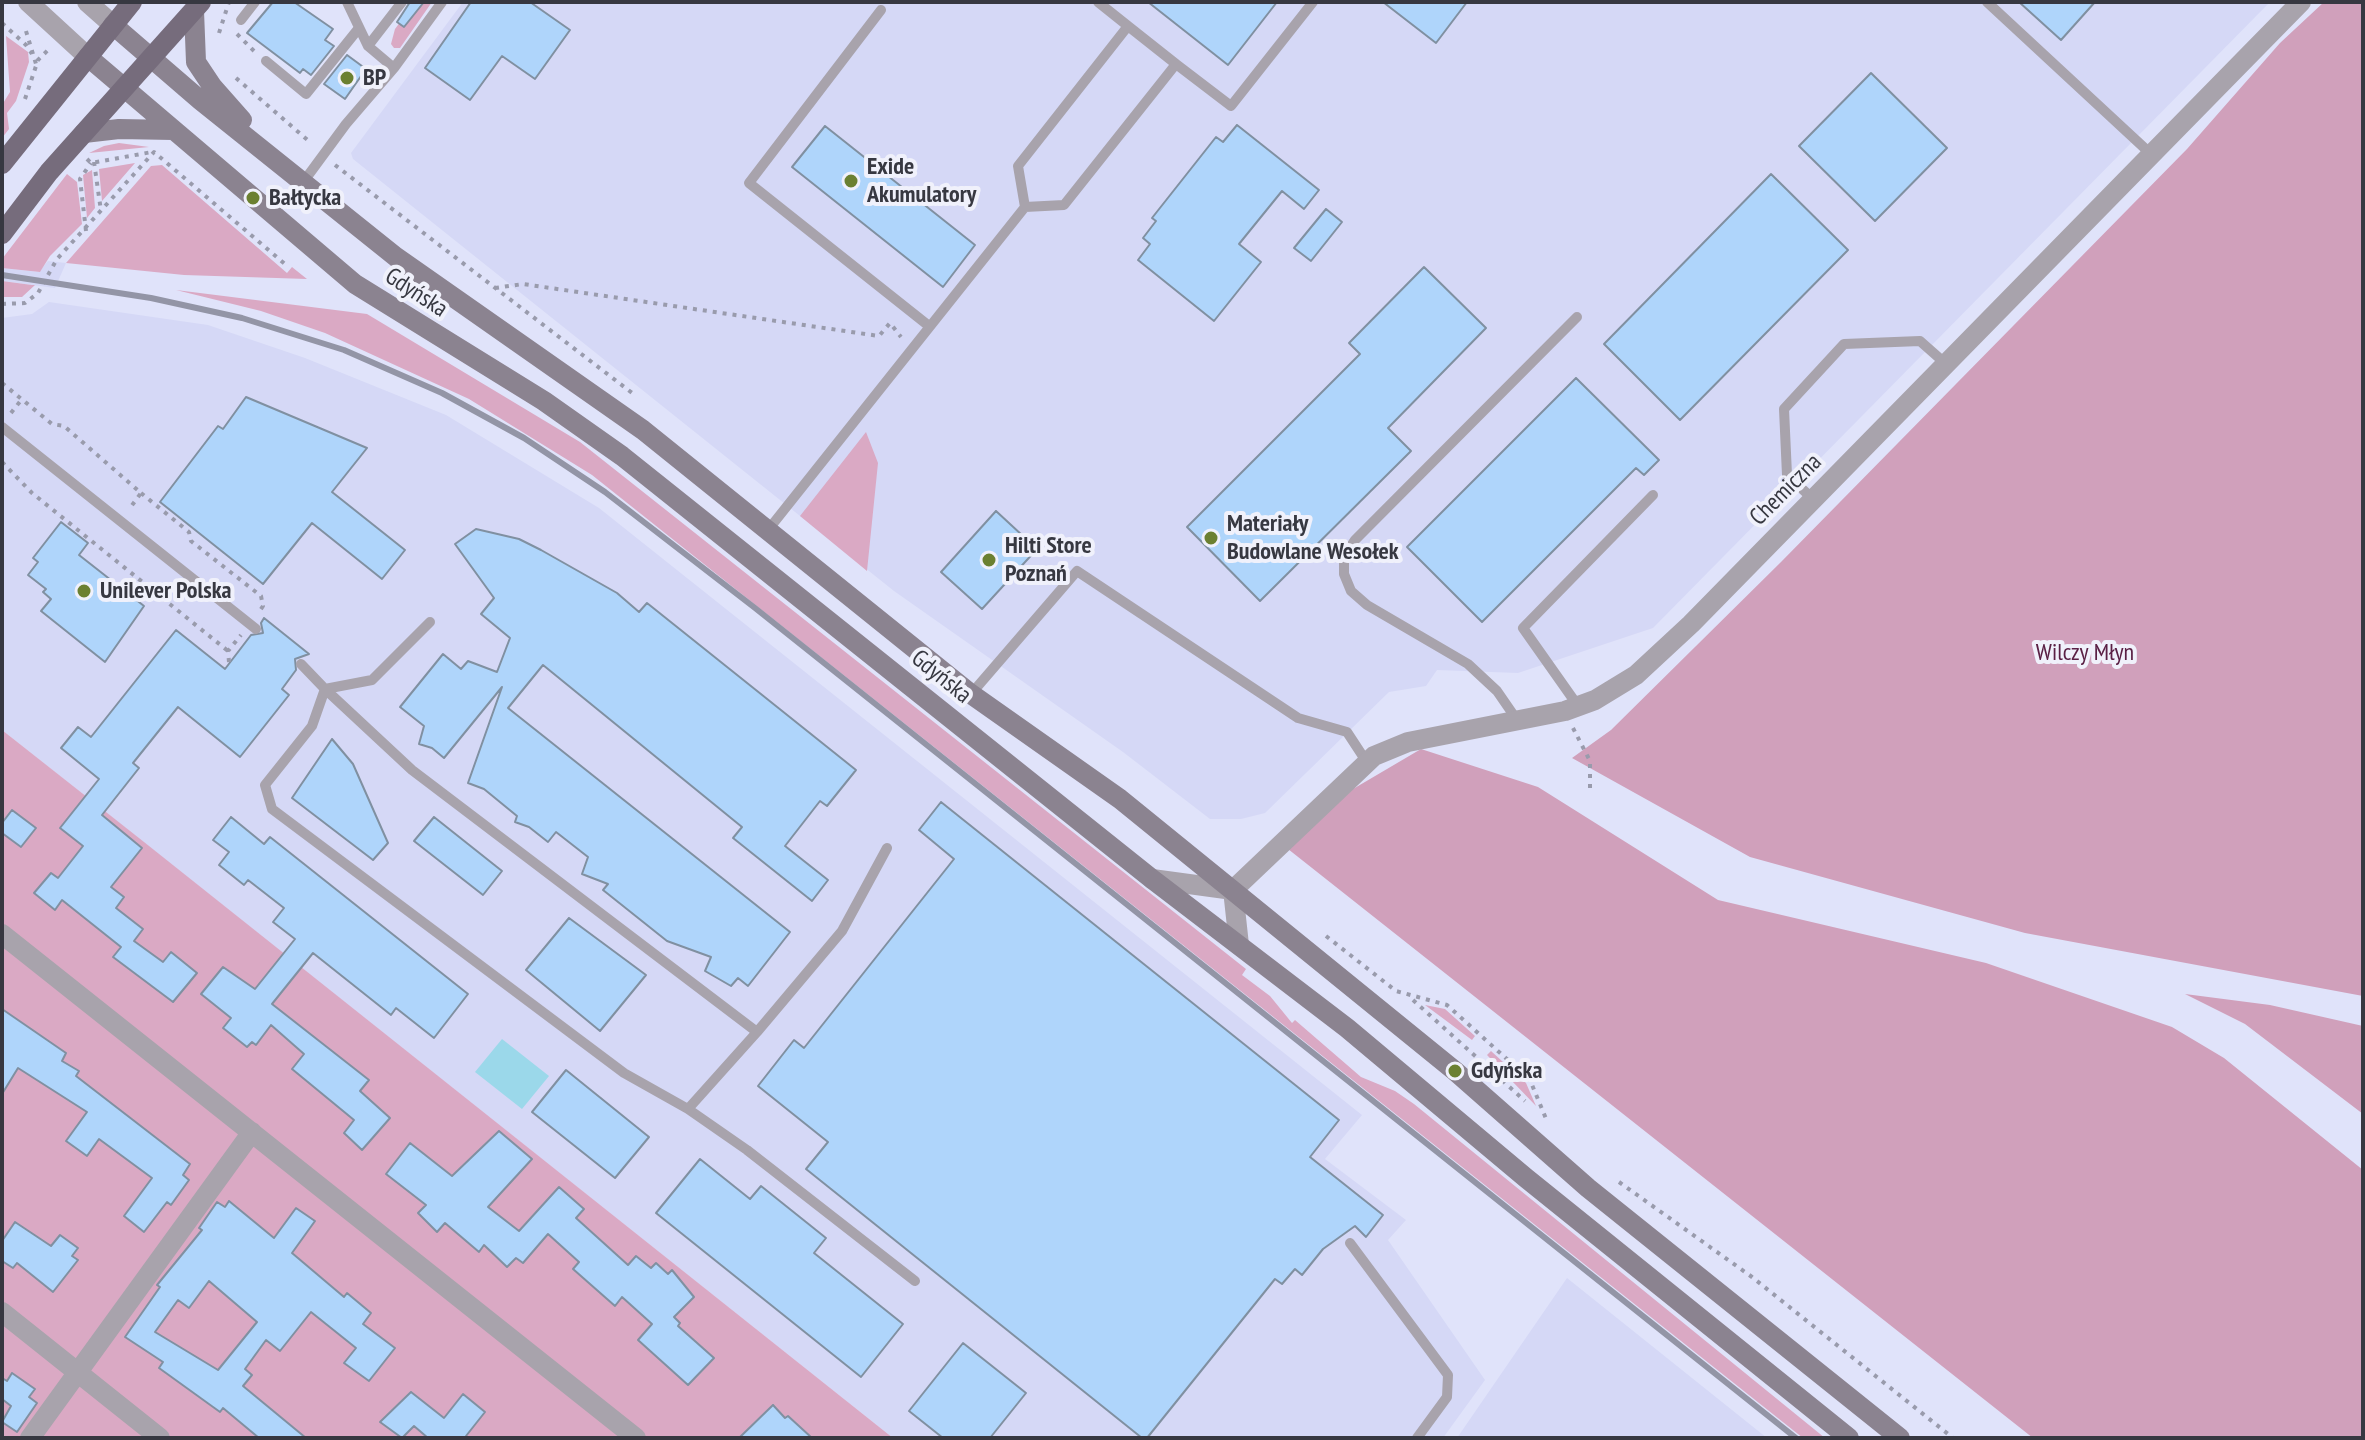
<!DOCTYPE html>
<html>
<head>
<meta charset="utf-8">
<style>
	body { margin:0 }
	#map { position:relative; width:2365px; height:1440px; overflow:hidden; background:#e0e3fa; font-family:"PT Sans Narrow",sans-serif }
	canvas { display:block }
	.frame { position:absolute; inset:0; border:4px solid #373841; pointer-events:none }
</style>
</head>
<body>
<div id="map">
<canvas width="2365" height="1440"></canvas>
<div class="frame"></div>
</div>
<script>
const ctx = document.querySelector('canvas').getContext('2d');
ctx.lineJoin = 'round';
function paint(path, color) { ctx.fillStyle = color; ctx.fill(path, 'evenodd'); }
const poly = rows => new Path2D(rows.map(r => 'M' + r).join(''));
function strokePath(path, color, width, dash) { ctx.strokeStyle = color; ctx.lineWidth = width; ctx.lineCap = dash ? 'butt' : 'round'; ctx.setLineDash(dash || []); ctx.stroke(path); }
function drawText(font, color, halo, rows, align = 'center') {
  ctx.font = font + ' "PT Sans Narrow",sans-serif'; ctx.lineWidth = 8; ctx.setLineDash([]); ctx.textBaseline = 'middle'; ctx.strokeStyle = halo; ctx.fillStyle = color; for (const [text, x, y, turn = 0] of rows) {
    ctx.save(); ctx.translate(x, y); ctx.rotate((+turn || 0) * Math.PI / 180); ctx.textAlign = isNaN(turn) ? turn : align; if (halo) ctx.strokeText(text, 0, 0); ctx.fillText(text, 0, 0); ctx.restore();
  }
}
paint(poly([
	[463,2,2270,2,1653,628,1518,673,1437,670,1426,686,1389,692,1265,813,1241,819,1210,819,1123,752,894,591,353,159,351,153],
	[48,261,66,263,55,288,2,281,2,268,39,272],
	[49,302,208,325,305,358,446,415,599,508,1362,1115,1325,1159,1406,1220,1388,1240,1485,1380,1443,1438,893,1438,2,730,2,318,32,314],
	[1567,1278,1767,1438,1457,1438]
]), '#d5d8f6');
paint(poly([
	[415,2,432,2,400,48,394,48,391,44,395,29],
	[6,36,28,52,29,62,16,101,7,113,9,129,2,138,2,105,10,92],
	[119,143,149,147,89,153,104,146],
	[135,163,102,201,99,169],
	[162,165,287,273,292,267,307,279,184,275,66,263,151,166],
	[92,170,95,208,87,218,83,175],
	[67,174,77,182,82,224,50,256,40,272,2,268,2,259],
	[2,281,32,285,35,285,22,297,2,297],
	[176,290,367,314,580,442,1246,969,1242,975,1270,996,1292,1023,1295,1020,1361,1077,1395,1091,1414,1104,1825,1438,1803,1438,592,475,469,399,325,333,261,311],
	[866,432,878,463,867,571,800,516],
	[2,730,144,842,893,1438,2,1438],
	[1425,1005,1445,1009,1475,1036,1472,1040],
	[1491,1051,1526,1083,1536,1106,1487,1055]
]), '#daa9c4');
paint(poly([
	[2324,2,2363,2,2363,996,2025,933,1750,857,1572,758,1611,730,1781,562,2187,149,2280,43],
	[1421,749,1538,787,1718,900,1986,963,2172,1027,2224,1058,2363,1170,2363,1438,2033,1438,1288,849,1353,789],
	[2185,994,2270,1005,2363,1026,2363,1114,2245,1024]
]), '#d0a0bb');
paint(poly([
	[502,1039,549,1076,522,1109,475,1072]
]), '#9bd8ea');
const building = poly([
	[273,2,294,2,333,29,325,40,334,46,311,75,303,69,300,73,247,33,273,2],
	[410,2,424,2,404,27,397,22,410,2],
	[471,2,530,2,570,30,535,79,502,56,470,100,425,68,471,2],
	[1148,2,1277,2,1228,65,1148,2],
	[1383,2,1467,2,1436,43,1383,2],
	[2019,2,2095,2,2061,40,2019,2],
	[347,55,366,69,345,99,324,84,347,55],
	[1871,73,1947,148,1875,221,1799,146,1871,73],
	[1237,125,1319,190,1304,209,1282,191,1239,244,1261,262,1214,321,1138,260,1150,244,1143,238,1156,221,1152,218,1216,137,1223,142,1237,125],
	[825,126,975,245,943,287,792,167,825,126],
	[1771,174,1848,250,1680,420,1604,344,1771,174],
	[1326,209,1342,222,1311,261,1294,248,1326,209],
	[1424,267,1486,328,1388,428,1411,451,1260,601,1187,527,1360,354,1349,343,1424,267],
	[1576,378,1659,460,1644,475,1636,468,1482,622,1407,547,1576,378],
	[246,397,367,448,332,492,405,550,382,579,312,523,263,584,160,502,218,426,223,429,246,397],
	[996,511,1037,549,982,609,941,572,996,511],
	[61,522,88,543,79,555,144,606,105,662,41,611,51,599,43,592,46,589,28,575,38,562,33,558,61,522],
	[476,529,519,539,541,550,617,593,639,612,647,603,856,770,827,806,820,801,785,846,828,880,812,901,733,838,742,827,543,665,508,708,790,932,748,986,738,978,731,986,705,971,711,957,667,941,603,890,608,884,582,874,588,857,556,832,548,842,529,827,515,822,517,816,484,789,468,783,502,687,444,758,432,748,419,744,424,726,400,707,443,654,461,669,468,661,497,672,510,638,481,614,494,598,455,544,476,529],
	[264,618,309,654,295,659,296,670,282,689,289,695,240,757,178,707,133,763,139,768,102,815,142,848,111,887,124,897,116,908,143,929,134,941,163,962,171,952,197,973,173,1002,113,957,121,947,62,900,55,910,34,893,51,873,58,878,83,846,60,828,99,779,61,748,78,727,91,737,176,630,225,669,251,635,263,633,261,623,264,618],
	[332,739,353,764,388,843,373,860,292,798,332,739],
	[941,802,1339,1120,1310,1157,1383,1215,1366,1237,1355,1226,1323,1249,1302,1275,1295,1269,1282,1284,1275,1279,1147,1438,1142,1438,806,1169,828,1142,758,1086,794,1040,804,1048,954,859,919,830,941,802],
	[12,810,36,828,21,847,2,833,2,823,12,810],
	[231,817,264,844,270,837,468,994,434,1038,396,1008,391,1015,313,953,272,1004,369,1080,360,1091,390,1118,362,1150,344,1133,354,1120,292,1069,304,1054,271,1025,256,1045,252,1042,247,1047,223,1028,231,1018,201,994,223,967,255,989,295,939,273,922,284,908,248,880,244,885,219,865,229,852,213,840,231,817],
	[434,817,502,871,483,895,414,841,434,817],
	[569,918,646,975,600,1031,526,970,569,918],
	[2,1009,66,1053,62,1061,79,1071,76,1076,190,1164,183,1175,189,1180,171,1205,167,1202,144,1232,124,1216,152,1178,99,1139,87,1156,66,1141,87,1112,18,1068,2,1094,2,1009],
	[566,1070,649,1137,615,1178,532,1112,566,1070],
	[499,1131,532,1159,488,1207,519,1231,559,1187,584,1209,576,1218,628,1265,636,1256,651,1268,656,1263,668,1274,672,1270,694,1297,674,1317,680,1323,678,1326,714,1358,688,1385,638,1340,652,1324,622,1297,615,1306,573,1269,579,1262,548,1234,523,1263,516,1258,507,1267,484,1245,479,1252,445,1223,437,1232,418,1213,426,1205,386,1174,410,1143,452,1176,499,1131],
	[700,1159,750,1199,761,1186,826,1238,814,1253,903,1324,861,1377,656,1213,700,1159],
	[229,1201,274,1238,296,1208,315,1221,292,1253,344,1297,347,1293,371,1313,363,1324,395,1348,369,1381,344,1363,356,1348,311,1312,280,1351,266,1340,245,1369,252,1375,243,1386,306,1438,259,1438,223,1408,220,1412,159,1368,163,1362,125,1337,160,1287,157,1285,202,1230,199,1228,217,1202,225,1207,229,1201],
	[209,1281,257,1322,218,1370,155,1332,178,1300,189,1308,209,1281],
	[15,1222,51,1246,60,1235,78,1248,72,1256,78,1260,53,1292,17,1263,13,1268,2,1261,2,1241,15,1222],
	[963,1343,1026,1393,990,1438,943,1438,909,1411,963,1343],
	[12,1373,35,1389,29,1397,37,1403,17,1432,2,1422,11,1406,2,1399,2,1378,7,1381,12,1373],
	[411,1392,444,1418,463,1394,485,1412,466,1436,469,1438,428,1438,414,1426,402,1438,380,1422,411,1392],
	[773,1405,785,1418,788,1416,812,1438,739,1438,773,1405]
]);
paint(building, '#afd5fb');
strokePath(building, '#8090a1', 2);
strokePath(poly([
	[2,23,26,45,32,54],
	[26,31,36,64],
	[219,33,229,2],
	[237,34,255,52],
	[236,78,311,143],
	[25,99,38,60,48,50],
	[87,159,91,163,152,152],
	[94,162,101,211],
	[335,165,636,396],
	[86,231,80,179,91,163],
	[495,288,523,284,879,336,890,323,901,337],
	[2,304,25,303,38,293,57,259,154,152,286,265],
	[2,383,52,424,64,426,141,493,130,508],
	[11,413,22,399],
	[2,462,32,493,228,651],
	[141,493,189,532,191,541,261,596,263,606,259,612],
	[229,662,228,651,241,635],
	[1573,728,1590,761,1590,790],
	[1326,936,1396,991,1447,1005,1530,1080,1547,1121],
	[1413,1000,1525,1101],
	[1619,1182,1752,1277,1953,1438]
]), '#999bac', 4, [4, 6]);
strokePath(poly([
	[347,2,368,46,394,68],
	[1098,2,1128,26],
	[1987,2,2152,155],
	[881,10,749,183,929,326],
	[241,20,255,2],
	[368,46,402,2],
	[266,61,306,94,359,28],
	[1176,64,1231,106,1313,2],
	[304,181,346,124,394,68,442,2],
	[2,427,256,629],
	[1813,499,1787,475,1784,409,1844,344,1920,341,1946,364],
	[768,530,1025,207,1018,166,1128,26,1176,64,1064,205,1025,207],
	[301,664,325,689,312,726,265,785,272,809,624,1073,688,1109,757,1032,412,770,325,689],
	[325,689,372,680,430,622],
	[971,694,1077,571,1298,718,1347,732,1366,761],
	[1578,706,1523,628,1653,495],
	[1517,720,1497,691,1468,664,1367,605,1351,591,1344,574,1344,557,1355,540,1577,317],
	[757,1032,842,931,887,848],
	[688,1109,747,1150,915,1281],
	[1350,1243,1448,1375,1447,1397,1417,1438]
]), '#a8a3ac', 10);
strokePath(poly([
	[1152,879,1233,890],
	[1233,890,1374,756,1408,742,1565,711,1595,700,1636,675,1691,624,2301,2],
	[1233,890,1239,945],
	[2,934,636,1438],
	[2,1312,160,1438],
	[30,1438,252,1132]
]), '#a8a3ac', 20);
strokePath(poly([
	[28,2,88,57],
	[87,2,113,25]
]), '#a8a3ac', 20);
strokePath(poly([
	[194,11,196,62,212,86,242,120],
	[113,25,200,100,396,257,643,430,971,694,1120,799,1455,1071,1588,1188,1900,1438],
	[88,57,355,284,544,401,622,456,1152,879,1347,1028,1526,1178,1849,1438],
	[84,133,119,129,173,130]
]), '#8b8390', 20);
strokePath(poly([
	[2,164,132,2],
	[2,234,49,172,201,2]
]), '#766c7c', 20);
strokePath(poly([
	[2,275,151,298,242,318,344,350,442,393,524,438,605,492,755,608,1796,1438]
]), '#9395a6', 6);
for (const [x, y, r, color] of [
	[347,78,8,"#6b8031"],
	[851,181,8,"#6b8031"],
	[253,198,8,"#6b8031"],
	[1211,538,8,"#6b8031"],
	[989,560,8,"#6b8031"],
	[84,591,8,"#6b8031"],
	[1455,1071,8,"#6b8031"]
]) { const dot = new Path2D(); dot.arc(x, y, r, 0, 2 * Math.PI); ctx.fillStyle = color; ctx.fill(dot); strokePath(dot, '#f0f1fb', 3); }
drawText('bold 24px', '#373841', '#f0f1fb', [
	["BP",363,78],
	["Exide",867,167],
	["Akumulatory",867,195],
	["Bałtycka",269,198],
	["Materiały",1227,524],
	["Budowlane Wesołek",1227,552],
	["Hilti Store",1005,546],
	["Poznań",1005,574],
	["Unilever Polska",100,591],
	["Gdyńska",1471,1071]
], 'left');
drawText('24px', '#373841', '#f0f1fb', [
	["Gdyńska",416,293,33],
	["Chemiczna",1786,490,-45],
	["Gdyńska",941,677,39]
]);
drawText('24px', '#5a2045', '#f0f1fb', [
	["Wilczy Młyn",2085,653]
]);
</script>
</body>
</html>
